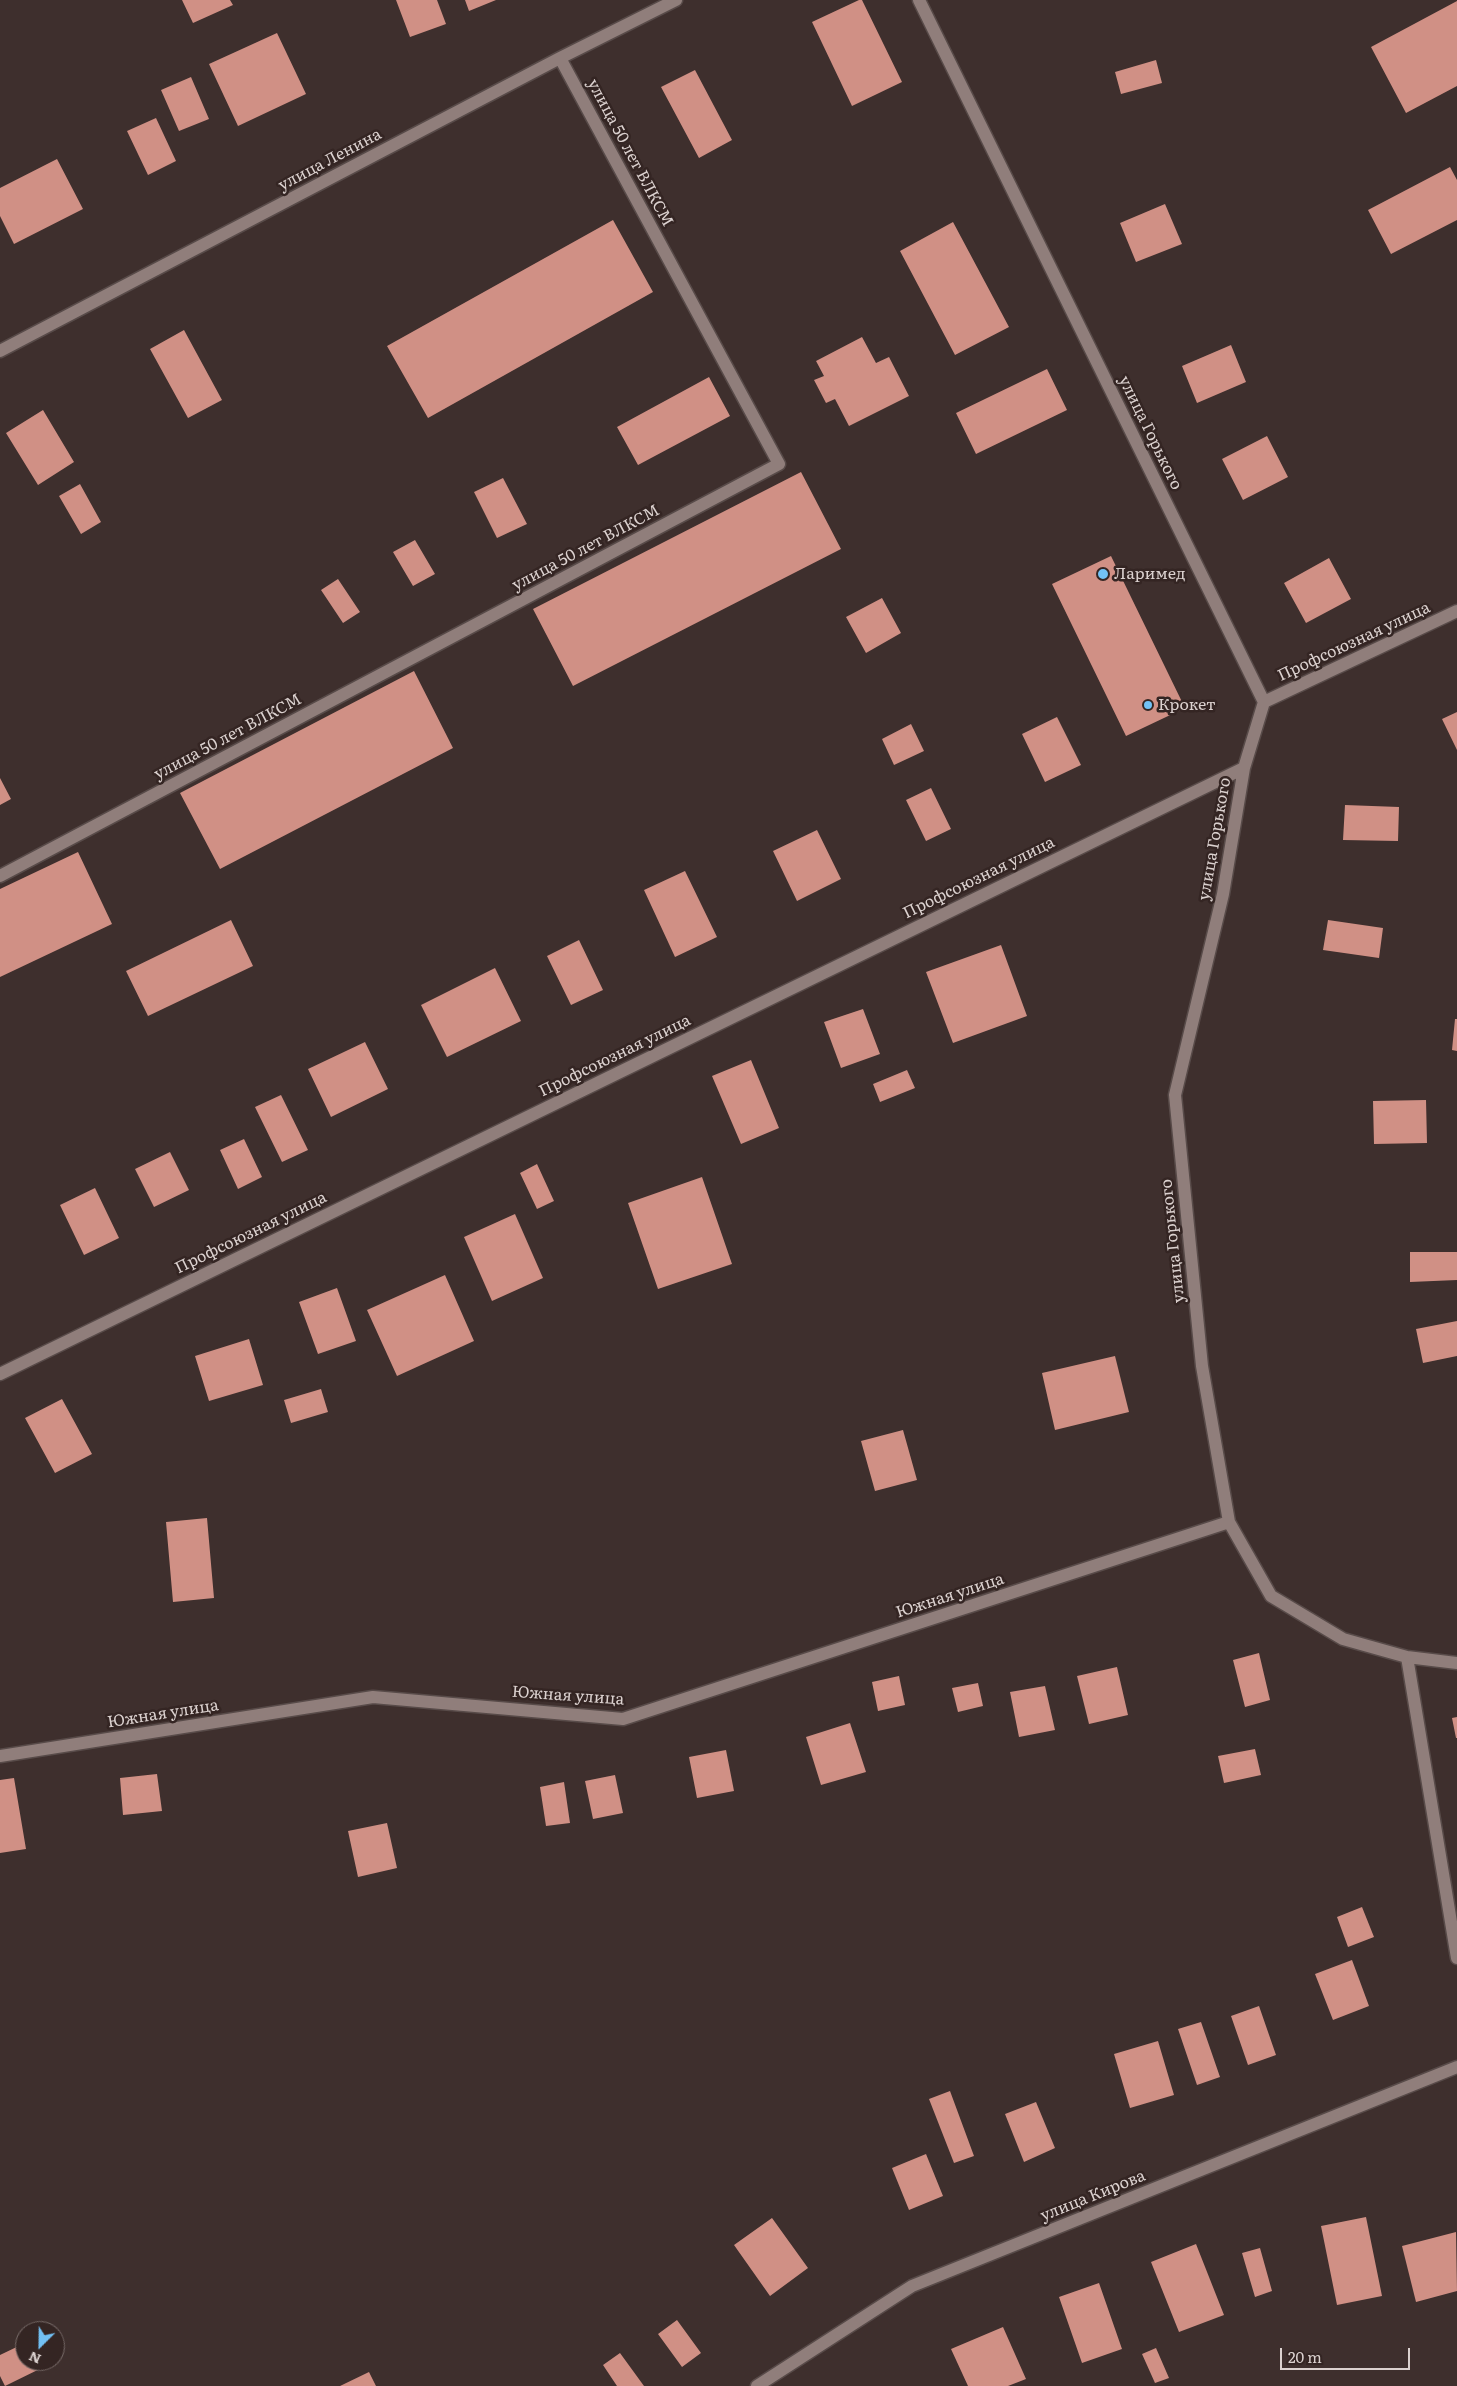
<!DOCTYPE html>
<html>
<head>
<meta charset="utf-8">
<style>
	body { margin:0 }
	#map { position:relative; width:1457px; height:2386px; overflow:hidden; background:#3e2f2d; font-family:Literata,serif }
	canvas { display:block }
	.north { position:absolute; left:15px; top:2321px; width:50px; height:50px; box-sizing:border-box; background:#342523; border:1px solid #776a68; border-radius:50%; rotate:203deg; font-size:14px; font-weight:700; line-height:20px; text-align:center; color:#dbd1cf }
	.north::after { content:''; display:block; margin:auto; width:18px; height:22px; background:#72c1f5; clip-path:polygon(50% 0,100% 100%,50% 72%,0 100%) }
	.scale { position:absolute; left:1280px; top:2348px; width:130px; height:22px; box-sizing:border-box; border:2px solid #dbd1cf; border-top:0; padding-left:6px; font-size:15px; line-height:18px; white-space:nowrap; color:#dbd1cf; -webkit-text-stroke:4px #342523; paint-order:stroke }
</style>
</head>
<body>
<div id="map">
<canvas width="1457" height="2386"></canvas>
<div class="north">N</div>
<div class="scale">20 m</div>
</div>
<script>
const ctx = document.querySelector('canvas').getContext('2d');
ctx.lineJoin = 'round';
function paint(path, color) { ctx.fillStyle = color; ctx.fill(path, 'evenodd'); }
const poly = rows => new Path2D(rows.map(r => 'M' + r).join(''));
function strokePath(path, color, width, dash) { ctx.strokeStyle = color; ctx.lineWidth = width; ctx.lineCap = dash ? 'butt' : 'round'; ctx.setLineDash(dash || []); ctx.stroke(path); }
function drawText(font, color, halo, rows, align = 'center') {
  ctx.font = font + ' Literata,serif'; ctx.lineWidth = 5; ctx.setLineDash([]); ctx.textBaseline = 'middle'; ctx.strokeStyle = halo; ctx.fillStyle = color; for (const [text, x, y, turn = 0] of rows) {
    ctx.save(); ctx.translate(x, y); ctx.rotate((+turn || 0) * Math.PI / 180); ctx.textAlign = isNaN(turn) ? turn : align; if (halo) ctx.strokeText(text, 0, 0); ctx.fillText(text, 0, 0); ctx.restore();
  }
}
paint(poly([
	[182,0,230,0,233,5,193,23],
	[396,0,437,0,446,24,410,37],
	[465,0,496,0,469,11],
	[859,0,862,0,902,82,852,106,812,22],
	[1457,1,1457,86,1406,113,1371,47],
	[277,33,306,94,238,126,209,64],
	[1156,60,1162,83,1121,94,1115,72],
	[695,70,732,140,699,158,661,87],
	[191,77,209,119,179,131,161,90],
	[156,118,176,161,148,175,127,131],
	[57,159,83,209,14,244,0,216,0,188],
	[1450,167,1457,180,1457,220,1391,254,1368,210],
	[1165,204,1182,244,1136,262,1120,223],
	[613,220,653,292,428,418,387,346],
	[953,222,1009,327,955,355,900,251],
	[184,330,222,400,188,418,150,349],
	[862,337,876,363,889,357,909,396,849,426,835,399,826,403,814,380,824,376,816,361],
	[1231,345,1246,382,1197,403,1182,366],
	[1047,369,1067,410,976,454,956,413],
	[709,377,730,416,638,465,617,427],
	[43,410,74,462,38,485,6,433],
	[1267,436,1288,477,1243,500,1222,459],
	[801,472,841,549,573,686,533,609],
	[503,478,527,524,497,538,474,492],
	[80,484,101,522,81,534,59,496],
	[415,540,435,574,413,586,393,552],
	[1111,556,1185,708,1126,736,1052,584],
	[1329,558,1351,599,1306,623,1284,583],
	[338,579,360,612,343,623,321,590],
	[882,598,901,633,866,653,846,617],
	[414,671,453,748,220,869,180,793],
	[1457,712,1457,750,1442,719],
	[1057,717,1081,765,1045,782,1022,734],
	[911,724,924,751,894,765,882,739],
	[0,778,11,799,0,805],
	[931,788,951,829,926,841,906,800],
	[1345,805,1399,807,1398,841,1343,840],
	[817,830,841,879,797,901,773,851],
	[78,852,112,924,0,977,0,889],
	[685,871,717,937,675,957,644,890],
	[231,920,253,966,148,1016,126,971],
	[1328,920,1383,928,1379,958,1323,950],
	[579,940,603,990,571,1005,547,956],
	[1001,945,1027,1016,953,1043,926,972],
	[495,968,521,1021,447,1057,421,1005],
	[863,1009,880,1054,841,1068,824,1022],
	[1455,1019,1457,1019,1457,1051,1452,1050],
	[365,1042,388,1089,331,1117,308,1069],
	[751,1060,779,1128,741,1144,712,1076],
	[907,1070,915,1088,880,1102,873,1084],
	[281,1095,308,1150,282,1162,255,1107],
	[1426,1100,1427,1143,1374,1144,1373,1101],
	[244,1139,262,1177,238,1189,220,1150],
	[170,1152,189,1190,154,1207,135,1169],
	[537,1164,554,1201,537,1209,520,1173],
	[702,1177,732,1264,658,1289,628,1203],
	[95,1188,119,1238,84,1255,60,1205],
	[515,1214,543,1278,492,1301,464,1237],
	[1410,1252,1457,1252,1457,1280,1410,1282],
	[445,1275,474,1341,397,1376,367,1310],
	[337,1288,356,1341,318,1354,299,1302],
	[1457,1321,1457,1356,1423,1363,1416,1329],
	[249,1339,263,1385,209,1401,195,1356],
	[1115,1356,1129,1412,1055,1430,1042,1373],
	[321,1389,328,1412,291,1423,284,1400],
	[62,1399,92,1454,55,1473,25,1418],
	[903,1430,917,1480,875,1491,861,1441],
	[207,1518,214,1598,173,1602,166,1522],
	[1259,1653,1270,1700,1245,1707,1233,1660],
	[1117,1667,1128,1715,1089,1724,1077,1676],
	[899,1676,905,1705,878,1711,872,1682],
	[978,1683,983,1706,958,1712,952,1688],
	[1045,1686,1055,1730,1019,1737,1010,1692],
	[1457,1717,1457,1738,1456,1738,1452,1718],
	[850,1723,866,1772,821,1785,806,1737],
	[1255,1749,1261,1775,1224,1783,1218,1756],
	[726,1750,734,1791,697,1798,689,1757],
	[157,1774,162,1811,123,1815,120,1778],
	[615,1775,623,1813,593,1819,585,1781],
	[14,1778,26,1849,0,1853,0,1780],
	[564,1782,570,1823,546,1826,540,1787],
	[387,1823,397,1868,358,1877,348,1831],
	[1362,1907,1374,1937,1348,1947,1337,1917],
	[1352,1960,1369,2006,1333,2020,1315,1974],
	[1259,2006,1276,2055,1248,2065,1231,2016],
	[1201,2022,1220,2077,1197,2085,1178,2029],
	[1158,2041,1174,2095,1130,2108,1114,2054],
	[950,2091,974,2156,954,2163,929,2099],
	[1036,2102,1055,2148,1024,2162,1005,2114],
	[926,2154,943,2196,909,2210,892,2168],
	[1366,2217,1382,2296,1337,2305,1321,2226],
	[772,2218,808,2268,770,2296,734,2245],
	[1456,2232,1457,2291,1416,2302,1402,2246],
	[1196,2244,1224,2315,1179,2332,1151,2262],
	[1260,2248,1272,2291,1255,2297,1242,2253],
	[1099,2283,1122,2349,1082,2363,1059,2297],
	[677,2320,701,2353,682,2367,658,2334],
	[1003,2327,1026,2379,1008,2386,968,2386,951,2349],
	[25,2343,25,2361,55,2361,55,2349,60,2359,5,2386,0,2376,0,2355],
	[1156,2348,1169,2378,1155,2383,1142,2354],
	[620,2353,644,2386,617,2386,603,2365],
	[369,2372,376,2386,340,2386]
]), '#d09085');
const minor = poly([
	[919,0,1264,702,1244,768,1223,894,1175,1095,1202,1366,1229,1522,1271,1596,1343,1639,1407,1657,1457,1663],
	[0,351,560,58,676,0],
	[1264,702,1457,611],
	[0,876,779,464,560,58],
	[0,1374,1244,768],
	[1407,1657,1457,1958],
	[0,1756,373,1697,623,1719,1229,1522],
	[757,2386,912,2286,1457,2067]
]);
strokePath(minor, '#584b49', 15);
strokePath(minor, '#907e7b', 12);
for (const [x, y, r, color] of [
	[1103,574,6,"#72c1f5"],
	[1148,705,5,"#72c1f5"]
]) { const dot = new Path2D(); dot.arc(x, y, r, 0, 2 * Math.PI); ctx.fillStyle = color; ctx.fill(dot); strokePath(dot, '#342523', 2); }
drawText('16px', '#dbd1cf', '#342523', [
	["улица 50 лет ВЛКСМ",630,153,62],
	["улица Ленина",330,160,-28],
	["улица Горького",1150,433,64],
	["улица 50 лет ВЛКСМ",586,548,-28],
	["Профсоюзная улица",1354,642,-25],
	["улица 50 лет ВЛКСМ",228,737,-28],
	["улица Горького",1215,839,-80],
	["Профсоюзная улица",979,878,-26],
	["Профсоюзная улица",615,1056,-26],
	["Профсоюзная улица",251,1233,-26],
	["улица Горького",1173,1241,-96],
	["Южная улица",950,1596,-18],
	["Южная улица",568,1696,4],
	["Южная улица",163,1714,-9],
	["улица Кирова",1093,2196,-22]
]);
drawText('16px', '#dbd1cf', '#342523', [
	["Ларимед",1114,574],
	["Крокет",1158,705]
], 'left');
</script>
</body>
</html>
